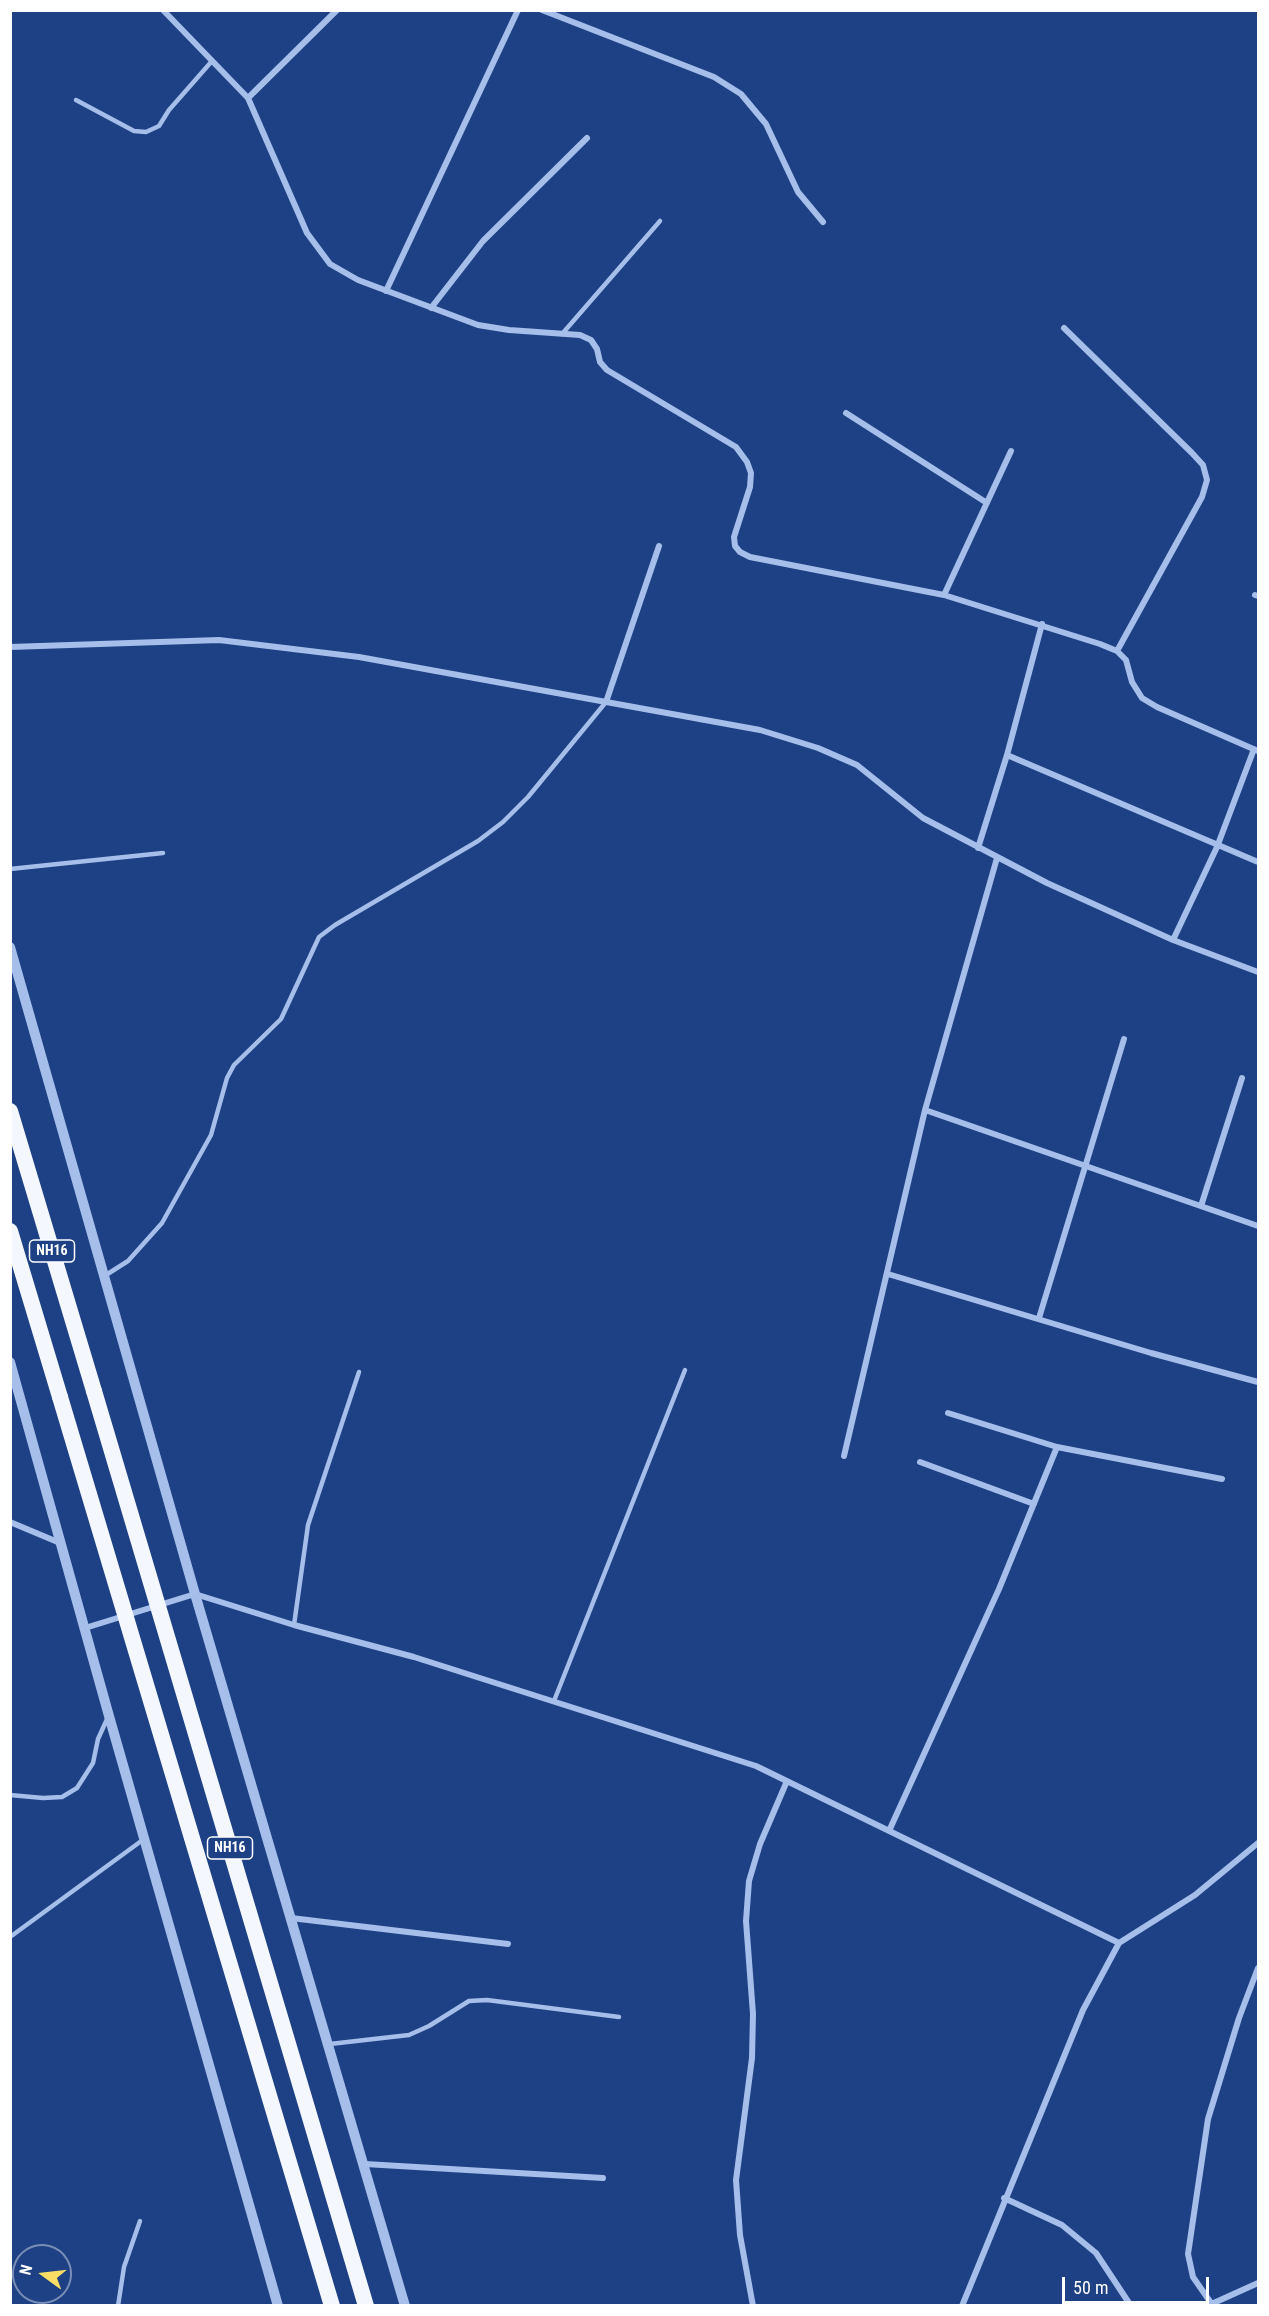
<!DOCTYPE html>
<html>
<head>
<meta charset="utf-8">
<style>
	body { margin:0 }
	#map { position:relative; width:1269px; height:2316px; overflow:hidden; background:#1e4185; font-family:"Roboto Condensed",sans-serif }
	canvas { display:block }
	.frame { position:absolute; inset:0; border:12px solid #fff; pointer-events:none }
	.north { position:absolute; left:12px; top:2244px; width:60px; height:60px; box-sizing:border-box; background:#1e4185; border:2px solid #788db6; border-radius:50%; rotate:285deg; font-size:16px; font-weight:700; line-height:24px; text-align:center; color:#fff }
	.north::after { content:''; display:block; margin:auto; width:21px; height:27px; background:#f9dd64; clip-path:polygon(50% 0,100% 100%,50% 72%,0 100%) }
	.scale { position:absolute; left:1062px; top:2277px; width:147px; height:27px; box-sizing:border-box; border:3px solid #fff; border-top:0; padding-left:8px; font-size:18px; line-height:21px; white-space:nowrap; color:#fff; -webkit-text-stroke:4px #1e4185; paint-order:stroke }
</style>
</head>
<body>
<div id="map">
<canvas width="1269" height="2316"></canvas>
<div class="frame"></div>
<div class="north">N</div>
<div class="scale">50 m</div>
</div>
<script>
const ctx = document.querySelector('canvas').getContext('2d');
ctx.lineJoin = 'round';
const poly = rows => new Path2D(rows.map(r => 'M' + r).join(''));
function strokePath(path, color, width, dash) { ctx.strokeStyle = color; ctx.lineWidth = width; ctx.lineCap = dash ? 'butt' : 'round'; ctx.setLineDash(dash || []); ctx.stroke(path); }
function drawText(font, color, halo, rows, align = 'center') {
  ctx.font = font + ' "Roboto Condensed",sans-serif'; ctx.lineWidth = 4.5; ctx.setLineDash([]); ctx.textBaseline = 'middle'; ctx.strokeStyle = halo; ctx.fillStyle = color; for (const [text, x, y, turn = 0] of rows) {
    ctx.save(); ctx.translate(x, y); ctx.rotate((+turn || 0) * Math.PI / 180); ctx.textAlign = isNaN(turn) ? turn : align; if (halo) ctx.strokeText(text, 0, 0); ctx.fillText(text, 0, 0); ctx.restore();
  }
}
strokePath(poly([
	[76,100,134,131,146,132,159,126,169,110,212,61],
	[562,334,660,221],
	[10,869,163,853],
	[106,1275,128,1261,162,1223,211,1135,227,1078,234,1065,281,1019,319,937,335,925,478,841,503,822,528,797,606,702],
	[294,1625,308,1525,359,1372],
	[554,1701,685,1370],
	[10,1795,43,1798,62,1797,77,1788,93,1763,98,1739,108,1717],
	[10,1937,144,1839],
	[330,2044,409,2035,429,2026,469,2001,487,2000,619,2017],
	[118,2306,124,2267,140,2221]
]), '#a5beea', 4.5);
strokePath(poly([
	[163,10,248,98,307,233,330,264,358,280,478,325,509,330,580,335,591,340,597,349,600,362,607,370,736,447,747,462,751,473,750,487,734,537,735,546,740,552,750,557,944,595,1100,644,1117,651,1126,660,1132,682,1142,698,1157,707,1258,751],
	[542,10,714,77,741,94,766,124,798,192,823,222],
	[248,98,337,10],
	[386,291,518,10],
	[431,308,483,241,587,138],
	[1064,328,1192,453,1203,465,1207,480,1202,497,1117,651],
	[846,413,987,503],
	[944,595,1011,451],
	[1255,595,1258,596],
	[10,647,219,640,359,657,760,730,818,748,857,765,923,818,1047,883,1173,940,1258,972],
	[606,702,659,546],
	[1007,755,1258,862],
	[978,848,1007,755,1042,624],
	[1173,940,1217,847,1254,749],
	[925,1110,1258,1226],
	[1201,1206,1242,1078],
	[888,1274,1151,1353,1258,1382],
	[1039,1318,1124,1039],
	[948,1413,1057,1447,1222,1479],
	[844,1456,925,1110,997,858],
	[920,1462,1034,1504],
	[10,1522,60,1543],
	[85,1628,195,1594,294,1625,414,1657,756,1766,1119,1943,1195,1895,1258,1843],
	[889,1831,999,1589,1057,1447],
	[291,1918,508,1944],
	[365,2164,603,2178],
	[1004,2198,1062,2225,1096,2253,1131,2306],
	[1211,2303,1193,2277,1188,2254,1208,2119,1239,2018,1258,1968],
	[753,2306,740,2235,736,2180,752,2058,753,2014,746,1921,749,1881,760,1844,787,1781],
	[962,2306,1083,2010,1119,1943],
	[1207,2306,1258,2283]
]), '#a5beea', 6);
strokePath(poly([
	[10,947,195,1594,405,2306],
	[10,1362,109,1716,278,2306]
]), '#a5beea', 10);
strokePath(poly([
	[10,1111,94,1391],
	[10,1231,60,1397]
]), '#f4f7fe', 16);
strokePath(poly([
	[94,1391,366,2306],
	[60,1397,332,2306]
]), '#f4f7fe', 16);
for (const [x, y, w] of [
	[52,1251,45],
	[230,1848,45]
]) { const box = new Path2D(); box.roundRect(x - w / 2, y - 11, w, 22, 4.5); ctx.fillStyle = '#1e4185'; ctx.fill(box); strokePath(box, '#fff', 1.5); }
drawText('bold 14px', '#fff', null, [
	["NH16",52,1251],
	["NH16",230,1848]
]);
</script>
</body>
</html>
